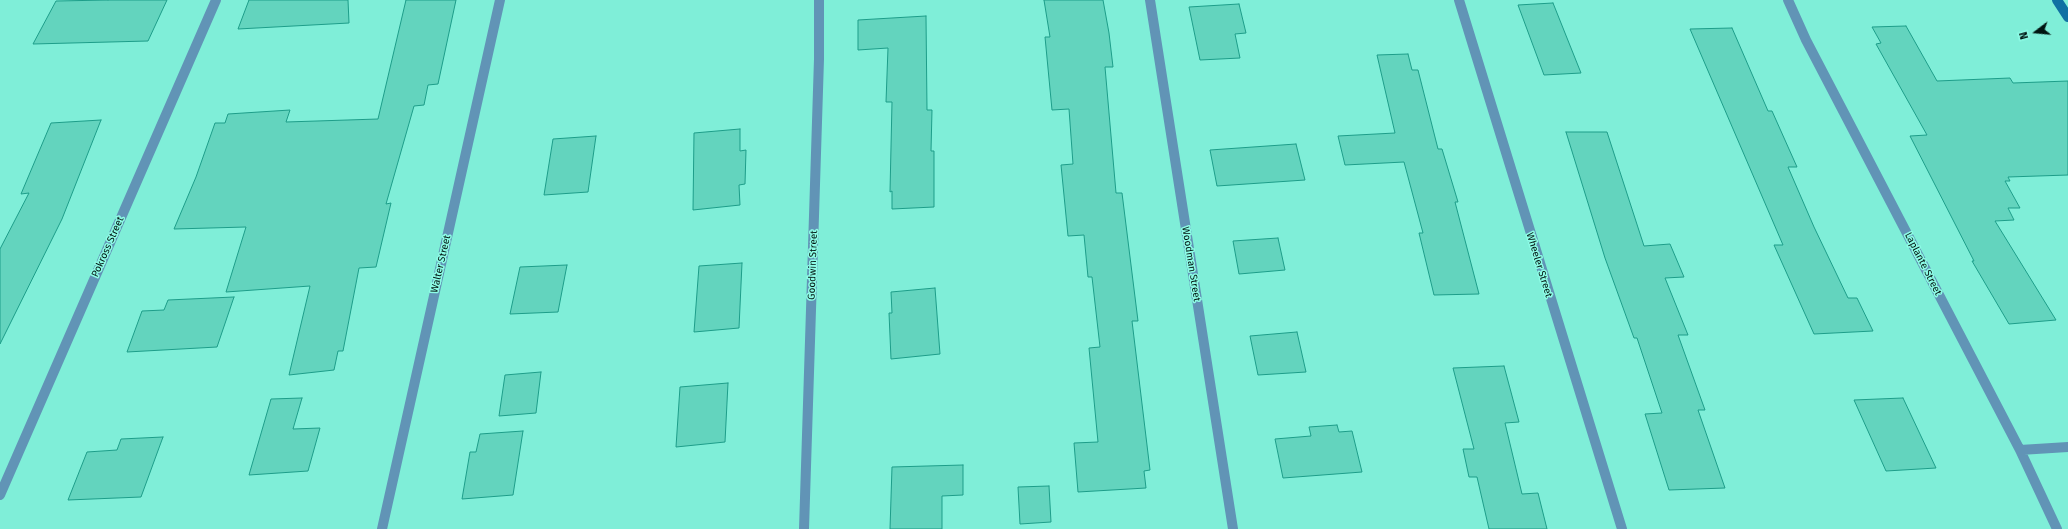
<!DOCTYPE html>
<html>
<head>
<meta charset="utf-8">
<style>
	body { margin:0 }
	#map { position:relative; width:2068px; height:529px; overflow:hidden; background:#7feed8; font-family:"Fira Sans",sans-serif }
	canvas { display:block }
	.north { position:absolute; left:2016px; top:12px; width:40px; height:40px; -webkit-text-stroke:3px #8dfce6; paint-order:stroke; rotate:254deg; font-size:11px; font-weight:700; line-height:16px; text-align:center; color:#001511 }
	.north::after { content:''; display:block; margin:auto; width:14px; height:18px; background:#001511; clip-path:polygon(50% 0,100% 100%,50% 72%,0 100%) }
</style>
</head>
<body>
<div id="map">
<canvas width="2068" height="529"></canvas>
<div class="north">N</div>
</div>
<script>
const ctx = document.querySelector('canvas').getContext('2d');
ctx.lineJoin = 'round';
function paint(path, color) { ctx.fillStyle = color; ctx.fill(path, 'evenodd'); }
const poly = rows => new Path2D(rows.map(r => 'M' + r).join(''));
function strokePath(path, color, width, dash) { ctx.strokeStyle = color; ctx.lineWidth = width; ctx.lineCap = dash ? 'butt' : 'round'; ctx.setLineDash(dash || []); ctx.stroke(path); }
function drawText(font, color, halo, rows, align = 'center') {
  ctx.font = font + ' "Fira Sans",sans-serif'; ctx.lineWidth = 3; ctx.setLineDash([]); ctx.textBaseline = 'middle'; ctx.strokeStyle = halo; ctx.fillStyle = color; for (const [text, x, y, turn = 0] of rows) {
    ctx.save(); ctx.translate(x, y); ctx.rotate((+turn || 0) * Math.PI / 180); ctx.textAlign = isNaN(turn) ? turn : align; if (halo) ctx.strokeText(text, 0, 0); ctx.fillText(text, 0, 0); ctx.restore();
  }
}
const building = poly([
	[108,0,167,0,148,41,33,44,56,1,108,0],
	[249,0,348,0,349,23,238,29,249,0],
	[406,0,456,0,438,84,428,85,424,105,414,106,386,204,391,203,376,267,359,268,343,351,338,351,334,370,289,375,310,286,226,292,246,227,174,229,196,177,215,123,225,123,228,114,290,110,286,122,378,119,406,0],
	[1044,0,1103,0,1109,33,1113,67,1105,67,1116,193,1122,193,1138,321,1132,321,1150,470,1144,471,1146,488,1078,492,1074,443,1098,442,1089,348,1100,347,1092,277,1088,277,1084,235,1068,236,1061,165,1073,164,1069,109,1052,110,1045,37,1050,37,1044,0],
	[1553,3,1581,73,1544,75,1518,5,1553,3],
	[1239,4,1246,33,1235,34,1240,58,1200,60,1189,7,1239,4],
	[926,16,927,110,932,110,931,151,934,151,934,207,892,209,892,191,890,192,892,102,886,102,888,48,858,50,858,20,926,16],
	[1906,26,1937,81,2010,78,2013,83,2068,81,2068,175,2008,177,2010,181,2005,181,2020,208,2008,208,2014,220,1995,221,2056,320,2009,324,1972,261,1974,261,1910,136,1927,135,1876,44,1881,43,1872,27,1906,26],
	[1732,28,1768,111,1772,111,1797,167,1788,167,1814,227,1848,298,1857,298,1873,331,1814,334,1774,245,1783,245,1690,29,1732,28],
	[1408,54,1412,70,1418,70,1438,149,1442,149,1458,202,1455,202,1479,294,1434,295,1419,233,1423,233,1404,162,1345,165,1338,136,1395,133,1377,55,1408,54],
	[101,120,62,219,0,344,0,249,29,193,21,194,51,123,101,120],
	[740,129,740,151,746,150,745,184,739,185,740,205,693,210,694,133,740,129],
	[1566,132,1607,132,1644,246,1670,244,1684,277,1665,278,1688,335,1678,335,1705,410,1698,410,1725,488,1669,490,1645,414,1662,413,1637,338,1634,338,1605,258,1566,132],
	[596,136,588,192,544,195,553,139,596,136],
	[1296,144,1305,180,1217,186,1210,150,1296,144],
	[1278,238,1285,270,1239,274,1233,241,1278,238],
	[742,263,739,328,694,332,699,266,742,263],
	[567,265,558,312,510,314,520,267,567,265],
	[935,288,940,354,891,359,889,313,892,313,891,292,935,288],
	[234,297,217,347,127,352,142,311,164,310,168,300,234,297],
	[1297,332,1306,372,1258,375,1250,336,1297,332],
	[1504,366,1519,422,1505,423,1522,494,1538,493,1547,529,1489,529,1477,477,1469,477,1463,449,1474,449,1453,368,1504,366],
	[541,372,536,413,499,416,505,375,541,372],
	[728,383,725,442,676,447,680,387,728,383],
	[302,398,293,429,320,428,308,471,249,475,271,399,302,398],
	[1903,398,1936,468,1886,471,1854,400,1903,398],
	[1337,425,1339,432,1352,431,1362,472,1283,478,1275,439,1311,436,1309,427,1337,425],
	[523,431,513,495,462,499,470,452,476,452,480,434,523,431],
	[163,437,141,497,68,500,87,452,117,450,121,439,163,437],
	[963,465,963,495,942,496,942,529,890,529,892,467,963,465],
	[1049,486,1051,522,1020,524,1018,487,1049,486]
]);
paint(building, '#63d4be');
strokePath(building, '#1e9d89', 1);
strokePath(poly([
	[1150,0,1233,529],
	[1459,0,1622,529],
	[1788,0,1806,40,2020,450,2057,529],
	[2020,450,2068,447],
	[0,495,216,0],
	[382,529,500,0],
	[804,529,819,59,819,0]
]), '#6194b6', 10);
strokePath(poly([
	[2057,0,2068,17]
]), '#1071a3', 10);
drawText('10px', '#001511', '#8dfce6', [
	["Pokross Street",108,247,-66],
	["Walter Street",441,264,-77],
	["Woodman Street",1191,264,81],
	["Laplante Street",1923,264,63],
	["Goodwin Street",813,265,-88],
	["Wheeler Street",1539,265,73]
]);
</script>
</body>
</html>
